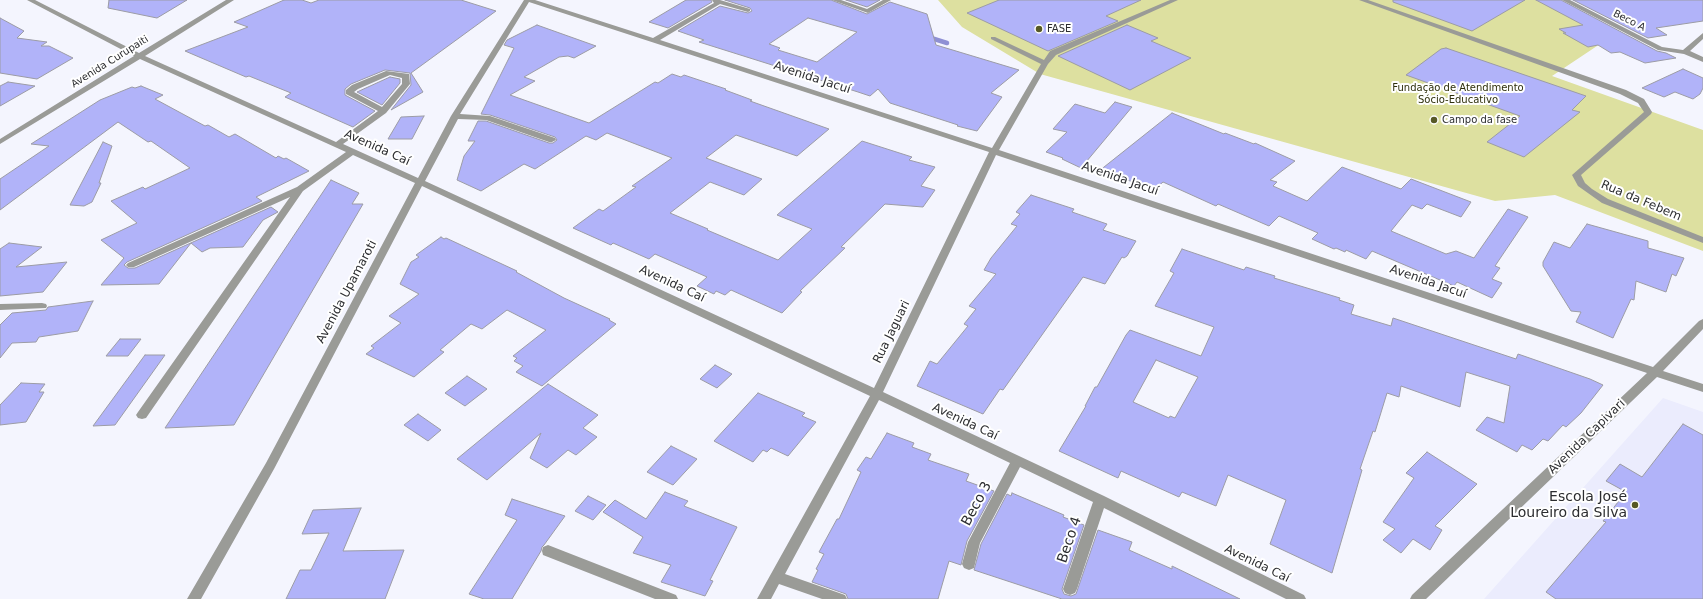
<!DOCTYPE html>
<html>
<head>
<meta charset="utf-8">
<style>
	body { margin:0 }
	canvas { display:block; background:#f4f5fe }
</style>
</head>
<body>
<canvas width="1703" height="599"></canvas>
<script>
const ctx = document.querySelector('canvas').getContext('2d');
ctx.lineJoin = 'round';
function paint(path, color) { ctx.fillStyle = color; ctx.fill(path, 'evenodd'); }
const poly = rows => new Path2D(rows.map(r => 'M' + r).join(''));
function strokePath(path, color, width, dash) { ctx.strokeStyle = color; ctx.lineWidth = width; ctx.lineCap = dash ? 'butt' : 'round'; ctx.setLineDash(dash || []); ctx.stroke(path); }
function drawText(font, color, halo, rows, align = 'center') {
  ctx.font = font + ' "DejaVu Sans",sans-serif'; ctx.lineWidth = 4; ctx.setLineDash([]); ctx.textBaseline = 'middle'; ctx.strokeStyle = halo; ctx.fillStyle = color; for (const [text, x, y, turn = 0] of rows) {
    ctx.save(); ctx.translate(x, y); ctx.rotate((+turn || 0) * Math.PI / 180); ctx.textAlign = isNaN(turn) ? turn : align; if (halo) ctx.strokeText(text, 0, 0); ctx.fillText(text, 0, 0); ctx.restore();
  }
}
paint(poly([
	[1663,398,1703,412,1703,599,1484,599]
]), '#ebecfd');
paint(poly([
	[938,0,1543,0,1606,40,1552,76,1703,130,1703,251,1555,195,1495,201,1040,74,962,27]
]), '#dde0a0');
strokePath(poly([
	[928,37,947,43]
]), '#8f90d4', 4.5);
const building = poly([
	[109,0,187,0,157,18,108,8,109,0],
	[284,0,302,0,311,3,319,0,461,0,496,11,411,73,423,92,391,110,411,85,410,73,385,70,351,84,345,89,345,95,375,111,353,127,285,97,291,93,249,76,246,77,185,51,248,27,234,22,284,0],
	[686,0,711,0,712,2,668,28,649,22,686,0],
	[725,0,831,0,867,14,890,2,927,14,936,45,1019,70,991,93,1002,97,977,131,957,126,958,125,890,103,878,89,870,96,858,92,699,42,704,40,678,31,720,6,748,13,752,11,750,8,725,0],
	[808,18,857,32,817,62,778,50,780,48,769,44,808,18],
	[846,0,880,0,867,7,846,0],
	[999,0,1141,0,1106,16,1118,21,1048,51,967,13,999,0],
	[1393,0,1525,0,1472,31,1393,2,1393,0],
	[1536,0,1561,0,1657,51,1666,53,1676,58,1645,63,1620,52,1611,53,1598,45,1588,47,1563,33,1566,33,1559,29,1583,25,1536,0],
	[1573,0,1703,0,1703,21,1656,28,1667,35,1648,38,1573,0],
	[0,18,24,31,17,38,47,42,41,46,49,46,73,58,37,79,0,73,0,18],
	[537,25,596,46,574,58,568,56,559,57,524,77,535,81,510,95,589,123,655,82,658,83,672,74,681,77,684,75,726,89,725,90,752,100,750,101,829,129,797,156,736,135,706,158,762,179,744,195,710,182,670,213,708,229,707,230,778,260,812,229,777,215,862,141,912,157,909,160,935,167,921,186,935,190,923,207,885,204,841,247,845,248,800,291,802,292,782,313,731,290,725,295,716,291,714,294,697,286,707,277,655,254,649,259,613,243,611,245,573,228,599,209,603,211,636,187,632,186,672,158,607,133,596,140,586,136,535,169,524,164,481,191,457,180,464,156,475,141,468,141,478,121,486,121,549,143,553,143,557,140,555,137,490,115,481,114,514,48,504,45,507,40,537,25],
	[1127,25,1158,38,1151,41,1191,58,1130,90,1058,56,1127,25],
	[1446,48,1586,96,1572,110,1580,112,1524,157,1487,142,1520,116,1406,75,1441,49,1446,48],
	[1683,69,1703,78,1703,88,1700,94,1693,99,1675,92,1664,97,1642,88,1683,69],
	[390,77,400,79,400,83,382,105,357,92,390,77],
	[8,82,35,86,0,106,0,86,8,82],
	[141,86,163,95,155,99,205,126,208,125,229,137,235,134,276,158,278,156,284,159,286,158,309,171,256,197,262,201,127,262,124,265,128,268,135,268,271,207,278,212,263,220,243,247,210,248,202,252,191,243,159,284,101,285,124,258,101,240,137,223,111,201,143,187,145,189,190,168,151,141,148,142,118,122,0,210,0,179,49,146,31,144,100,100,132,87,135,88,141,86],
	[1115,102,1132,107,1081,168,1062,159,1063,158,1046,152,1067,132,1053,129,1075,104,1105,113,1115,102],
	[1172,113,1224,134,1225,133,1254,144,1255,143,1295,161,1270,180,1277,182,1273,186,1307,201,1342,167,1401,189,1411,179,1471,202,1461,217,1427,204,1422,209,1412,205,1391,231,1446,254,1456,251,1474,258,1508,209,1528,217,1495,266,1500,268,1492,279,1502,283,1492,298,1457,282,1454,286,1372,251,1366,259,1346,250,1345,252,1336,248,1334,249,1312,239,1318,233,1279,216,1269,226,1218,204,1216,206,1163,182,1155,189,1099,171,1172,113],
	[424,116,412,139,388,139,401,117,424,116],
	[103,142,112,146,99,183,101,183,92,202,84,206,70,205,103,142],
	[331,180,359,193,352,204,363,204,234,425,165,428,331,180],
	[1031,195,1074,209,1072,212,1107,224,1103,230,1136,241,1127,256,1124,258,1122,257,1105,284,1083,277,1003,390,1000,389,983,414,917,386,930,361,937,364,968,326,964,324,976,309,969,306,996,274,984,270,991,258,1017,226,1011,224,1020,214,1016,212,1031,195],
	[1587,224,1648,241,1648,248,1684,258,1676,276,1672,274,1666,292,1636,281,1634,300,1631,299,1613,338,1576,322,1581,312,1571,311,1543,266,1543,262,1554,242,1570,248,1587,224],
	[441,237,444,239,446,238,517,271,516,272,564,298,610,319,609,320,616,324,542,386,516,372,523,366,514,361,517,358,513,356,546,330,507,310,482,329,471,324,440,350,444,352,414,377,366,354,374,348,371,346,401,323,389,316,419,294,400,284,411,262,419,257,416,255,441,237],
	[9,243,42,247,16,267,67,262,43,292,0,296,0,249,9,243],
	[1182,249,1244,270,1246,267,1275,276,1274,278,1340,298,1339,300,1354,305,1351,314,1391,326,1393,318,1516,359,1518,354,1590,379,1603,385,1581,413,1566,427,1563,425,1548,441,1543,439,1532,450,1522,445,1517,452,1476,430,1487,417,1504,423,1510,386,1466,372,1460,407,1401,386,1399,397,1387,393,1375,432,1373,431,1360,469,1362,470,1332,573,1270,544,1286,500,1228,475,1216,506,1182,492,1179,497,1121,471,1118,478,1059,451,1086,406,1085,406,1095,387,1097,387,1126,335,1130,330,1201,356,1214,327,1155,306,1174,273,1170,271,1182,249],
	[1156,360,1198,377,1175,418,1170,416,1169,418,1133,402,1156,360],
	[93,301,78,331,39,337,36,342,12,343,0,358,0,325,12,313,46,310,48,307,93,301],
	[120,339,141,339,128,356,106,356,120,339],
	[145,355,165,355,115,425,93,426,145,355],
	[715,365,732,374,717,388,700,379,715,365],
	[467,376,487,389,465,406,445,393,467,376],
	[21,383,45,384,39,392,44,392,26,422,0,425,0,405,21,383],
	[548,384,598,415,583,428,597,437,576,455,568,450,547,468,530,458,541,433,487,480,457,459,548,384],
	[758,393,805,413,802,416,816,422,788,456,771,448,767,452,763,450,753,462,714,441,758,393],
	[418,414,441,430,428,441,404,425,418,414],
	[1683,424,1703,435,1703,599,1556,599,1546,592,1606,522,1603,521,1626,492,1606,481,1620,464,1642,477,1683,424],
	[887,433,914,443,912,447,931,454,928,460,969,474,966,481,994,491,967,541,961,565,949,561,938,599,848,599,846,594,812,582,818,570,816,569,824,554,819,552,837,519,839,519,861,472,857,470,866,457,871,459,887,433],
	[671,446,697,459,673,485,647,472,671,446],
	[1427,452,1477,484,1435,526,1442,530,1430,550,1413,539,1401,553,1383,540,1395,529,1383,522,1414,478,1406,473,1427,452],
	[665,492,688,501,684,506,737,527,710,580,713,581,705,596,661,582,671,565,633,553,643,537,603,512,615,500,646,519,665,492],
	[1012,493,1064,515,1063,517,1084,525,1062,589,1064,594,1071,596,1076,594,1098,530,1132,542,1129,550,1172,569,1172,566,1240,599,1062,599,974,570,981,544,1007,494,1011,496,1012,493],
	[588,496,606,505,593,520,575,511,588,496],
	[512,499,565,516,544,545,542,547,541,551,512,599,484,599,469,594,517,520,505,515,512,499],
	[361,508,343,551,404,550,385,599,286,599,300,570,311,570,329,533,302,534,313,510,361,508]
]);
paint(building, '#b1b3f9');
strokePath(building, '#9c9ca5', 1);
paint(poly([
	[27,0,35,0,139,53,226,0,234,0,145,56,336,142,378,111,346,94,346,90,352,85,386,71,409,74,410,84,386,113,343,144,418,178,451,116,524,0,535,0,653,38,714,3,712,0,720,0,750,9,750,11,748,12,720,4,660,40,992,148,1041,64,991,39,991,37,995,37,1044,60,1050,51,1170,0,1178,0,1056,55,1048,64,999,150,1653,367,1699,321,1703,319,1703,329,1663,371,1703,384,1703,392,1657,377,1426,599,1410,599,1412,595,1647,373,996,155,883,392,1104,496,1304,595,1306,599,1286,599,1104,508,1077,589,1075,593,1070,595,1065,593,1063,589,1093,502,1020,467,980,543,974,568,969,570,964,568,962,564,968,542,1010,463,879,400,785,574,845,595,847,599,822,599,779,584,771,599,757,599,870,396,422,186,274,469,201,599,187,599,266,463,415,183,353,155,303,191,146,418,142,419,138,418,136,415,138,412,290,197,134,267,128,267,126,265,128,263,297,187,346,152,140,59,0,144,0,139,134,56,27,0],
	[529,2,989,152,874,388,425,181,458,119,486,120,549,142,552,142,556,140,555,138,490,116,460,114,529,2],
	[390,75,402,78,402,84,382,107,354,92,358,89,390,75],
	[832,0,841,0,867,9,883,0,891,0,868,13,832,0],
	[1359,0,1368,0,1626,90,1644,99,1652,112,1651,114,1581,175,1585,183,1592,189,1608,199,1703,237,1703,243,1602,203,1578,186,1572,175,1644,112,1638,103,1620,94,1359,0],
	[1562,0,1570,0,1662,47,1683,50,1703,33,1703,39,1690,51,1703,57,1703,62,1684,54,1658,50,1562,0],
	[42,303,46,304,47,306,46,308,0,310,0,304,42,303],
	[548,545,676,595,678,599,655,599,543,555,542,551,543,547,548,545]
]), '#9a9b97');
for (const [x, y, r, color] of [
	[1039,29,4,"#575926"],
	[1434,120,4,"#575926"],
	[1635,505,4,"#575926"]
]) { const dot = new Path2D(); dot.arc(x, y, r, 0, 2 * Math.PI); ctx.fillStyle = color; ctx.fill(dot); strokePath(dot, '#fff', 1.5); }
drawText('10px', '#2c2d30', '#fff', [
	["Beco A",1629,21,27],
	["Avenida Curupaiti",110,62,-32]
]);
drawText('10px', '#2c2d30', '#fff', [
	["FASE",1047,29],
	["Campo da fase",1442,120]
], 'left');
drawText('10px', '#2e2f0c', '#fff', [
	["Fundação de Atendimento",1458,88],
	["Sócio-Educativo",1458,100]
]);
drawText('12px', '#2c2d30', '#fff', [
	["Avenida Jacuí",812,78,18],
	["Avenida Caí",377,148,24],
	["Avenida Jacuí",1120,179,19],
	["Rua da Febem",1641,201,23],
	["Avenida Jacuí",1428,282,19],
	["Avenida Caí",672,284,25],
	["Avenida Upamaroti",347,292,-62],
	["Rua Jaguari",892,332,-64],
	["Avenida Caí",965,422,25],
	["Avenida Capivari",1587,437,-44],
	["Avenida Caí",1257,564,26]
]);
drawText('14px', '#2c2d30', '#fff', [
	["Escola José",1627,497],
	["Loureiro da Silva",1627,513]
], 'right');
drawText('14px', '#2c2d30', '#fff', [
	["Beco 3",977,504,-62],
	["Beco 4",1070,540,-71]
]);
</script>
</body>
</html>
